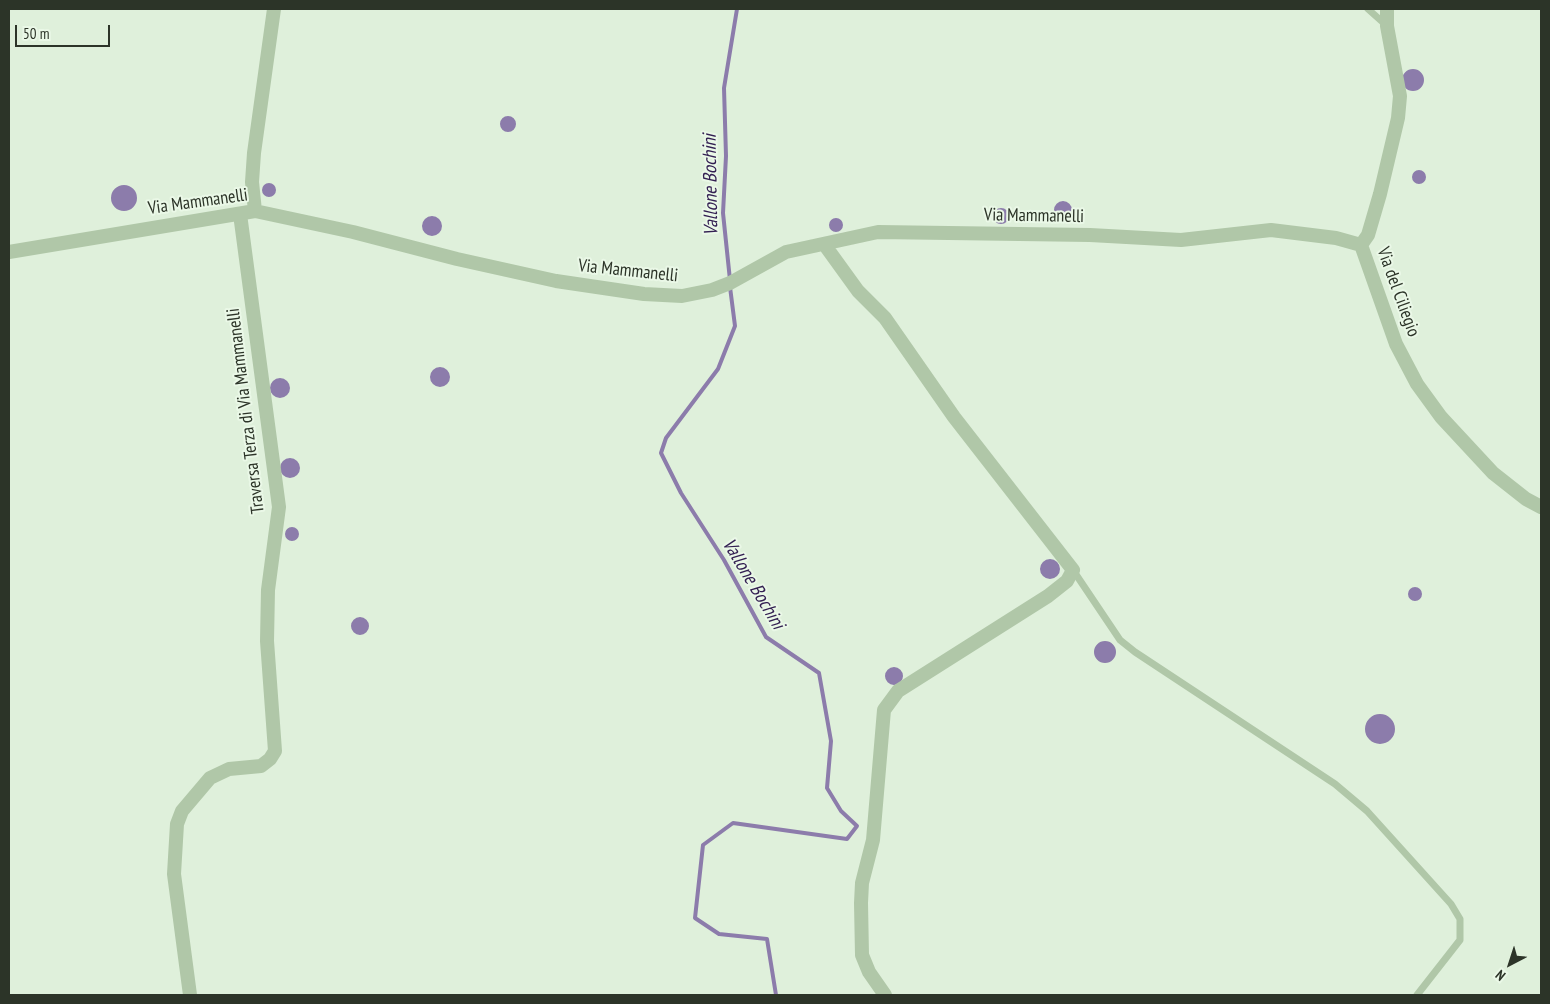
<!DOCTYPE html>
<html>
<head>
<meta charset="utf-8">
<style>
	body { margin:0 }
	#map { position:relative; width:1550px; height:1004px; overflow:hidden; background:#dff0db; font-family:"PT Sans Narrow",sans-serif }
	canvas { display:block }
	.frame { position:absolute; inset:0; border:10px solid #2c3428; pointer-events:none }
	.north { position:absolute; left:1485px; top:939px; width:50px; height:50px; -webkit-text-stroke:4px #eaf8e7; paint-order:stroke; rotate:220deg; font-size:14px; font-weight:700; line-height:20px; text-align:center; color:#2c3428 }
	.north::after { content:''; display:block; margin:auto; width:18px; height:22px; background:#2c3428; clip-path:polygon(50% 0,100% 100%,50% 72%,0 100%) }
	.scale { position:absolute; left:15px; top:25px; width:95px; height:22px; box-sizing:border-box; border:2px solid #2c3428; border-top:0; padding-left:6px; font-size:15px; line-height:18px; white-space:nowrap; color:#2c3428; -webkit-text-stroke:4px #eaf8e7; paint-order:stroke }
</style>
</head>
<body>
<div id="map">
<canvas width="1550" height="1004"></canvas>
<div class="frame"></div>
<div class="north">N</div>
<div class="scale">50 m</div>
</div>
<script>
const ctx = document.querySelector('canvas').getContext('2d');
ctx.lineJoin = 'round';
function paint(path, color) { ctx.fillStyle = color; ctx.fill(path, 'evenodd'); }
const poly = rows => new Path2D(rows.map(r => 'M' + r).join(''));
function strokePath(path, color, width, dash) { ctx.strokeStyle = color; ctx.lineWidth = width; ctx.lineCap = dash ? 'butt' : 'round'; ctx.setLineDash(dash || []); ctx.stroke(path); }
function drawText(font, color, halo, rows, align = 'center') {
  ctx.font = font + ' "PT Sans Narrow",sans-serif'; ctx.lineWidth = 4; ctx.setLineDash([]); ctx.textBaseline = 'middle'; ctx.strokeStyle = halo; ctx.fillStyle = color; for (const [text, x, y, turn = 0] of rows) {
    ctx.save(); ctx.translate(x, y); ctx.rotate((+turn || 0) * Math.PI / 180); ctx.textAlign = isNaN(turn) ? turn : align; if (halo) ctx.strokeText(text, 0, 0); ctx.fillText(text, 0, 0); ctx.restore();
  }
}
paint(poly([
	'1402 80a11 11 0 1 1 22 0a11 11 0 1 1-22 0Z',
	'500 124a8 8 0 1 1 16 0a8 8 0 1 1-16 0Z',
	'1412 177a7 7 0 1 1 14 0a7 7 0 1 1-14 0Z',
	'262 190a7 7 0 1 1 14 0a7 7 0 1 1-14 0Z',
	'111 198a13 13 0 1 1 26 0a13 13 0 1 1-26 0Z',
	'1054 210a9 9 0 1 1 18 0a9 9 0 1 1-18 0Z',
	'993 216a8 8 0 1 1 16 0a8 8 0 1 1-16 0Z',
	'422 226a10 10 0 1 1 20 0a10 10 0 1 1-20 0Z',
	'829 225a7 7 0 1 1 14 0a7 7 0 1 1-14 0Z',
	'430 377a10 10 0 1 1 20 0a10 10 0 1 1-20 0Z',
	'270 388a10 10 0 1 1 20 0a10 10 0 1 1-20 0Z',
	'280 468a10 10 0 1 1 20 0a10 10 0 1 1-20 0Z',
	'285 534a7 7 0 1 1 14 0a7 7 0 1 1-14 0Z',
	'1040 569a10 10 0 1 1 20 0a10 10 0 1 1-20 0Z',
	'1408 594a7 7 0 1 1 14 0a7 7 0 1 1-14 0Z',
	'351 626a9 9 0 1 1 18 0a9 9 0 1 1-18 0Z',
	'1094 652a11 11 0 1 1 22 0a11 11 0 1 1-22 0Z',
	'885 676a9 9 0 1 1 18 0a9 9 0 1 1-18 0Z',
	'1365 729a15 15 0 1 1 30 0a15 15 0 1 1-30 0Z'
]), '#8c7cab');
strokePath(poly([
	[730,280,723,213,726,156,724,88,737,9],
	[730,287,735,326,718,369,666,438,661,453,681,493,724,560,766,637,819,673,831,741,827,788,841,811,857,826,847,839,733,823,703,845,695,918,719,934,767,939,776,995]
]), '#8c7cab', 4);
strokePath(poly([
	[1368,9,1387,26],
	[1073,570,1120,640,1135,652,1335,784,1367,811,1451,904,1460,919,1460,940,1417,995]
]), '#b0c7a8', 7);
strokePath(poly([
	[255,211,252,182,254,153,274,9],
	[824,244,858,291,885,318,954,417,1073,570,1067,581,1048,596,898,691,884,710,873,840,862,883,861,903,862,955,869,972,885,995],
	[1361,245,1396,344,1417,384,1441,417,1493,473,1526,499,1541,507],
	[1361,245,1368,235,1380,194,1398,118,1400,96,1387,26,1387,9],
	[9,252,255,211,353,232,457,259,556,281,644,294,682,296,712,290,730,283,786,252,878,232,1090,235,1181,240,1271,230,1336,238,1361,245],
	[190,995,174,874,177,824,182,811,210,778,229,769,261,766,270,759,275,751,267,641,268,590,279,507,240,214]
]), '#b0c7a8', 14);
drawText('18px', '#2c3428', '#eaf8e7', [
	["Via Mammanelli",198,202,-8],
	["Via Mammanelli",1034,216,1],
	["Via Mammanelli",628,271,6],
	["Via del Ciliegio",1398,292,70],
	["Traversa Terza di Via Mammanelli",246,411,-97]
]);
drawText('italic 19px', '#332052', '#eaf8e7', [
	["Vallone Bochini",711,185,-91],
	["Vallone Bochini",753,584,59]
]);
</script>
</body>
</html>
